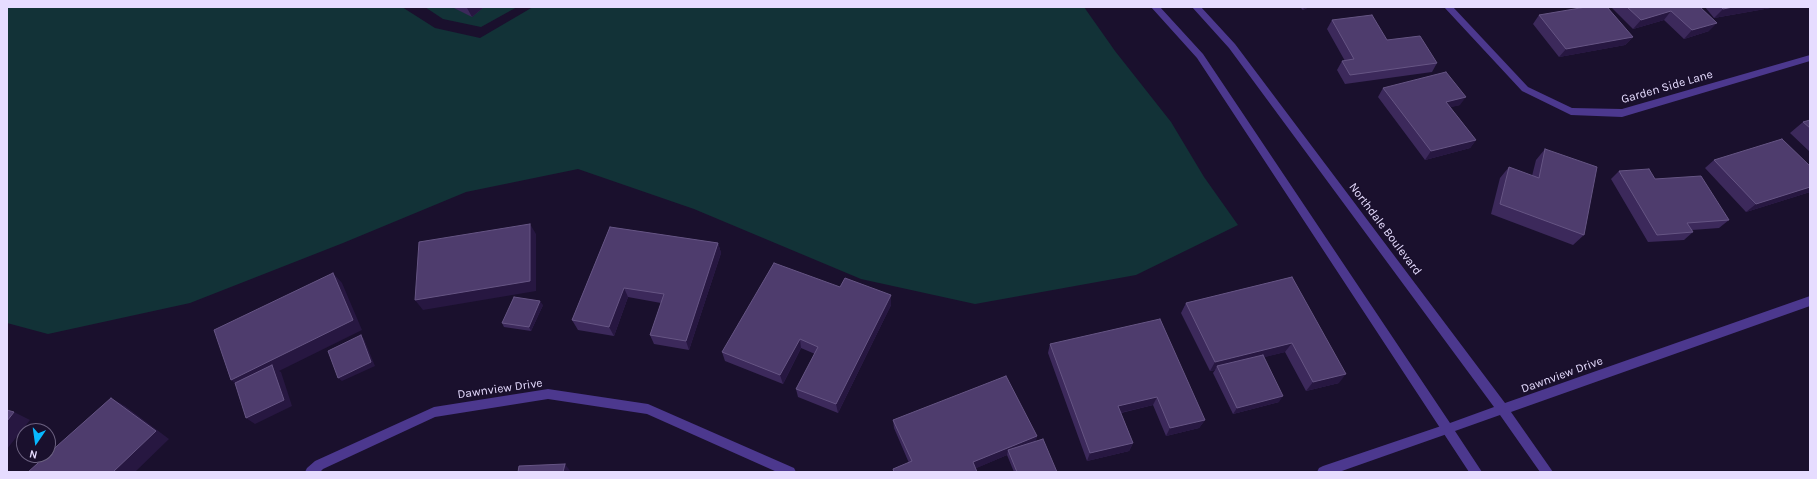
<!DOCTYPE html>
<html>
<head>
<meta charset="utf-8">
<style>
	body { margin:0 }
	#map { position:relative; width:1817px; height:479px; overflow:hidden; background:#1a102d; font-family:Karla,sans-serif }
	canvas { display:block }
	.frame { position:absolute; inset:0; border:8px solid #e6dcff; pointer-events:none }
	.north { position:absolute; left:16px; top:423px; width:40px; height:40px; box-sizing:border-box; background:#1a102d; border:1px solid #6c6281; border-radius:50%; rotate:193deg; font-size:11px; font-weight:700; line-height:16px; text-align:center; color:#e6dcff }
	.north::after { content:''; display:block; margin:auto; width:14px; height:18px; background:#08b8ff; clip-path:polygon(50% 0,100% 100%,50% 72%,0 100%) }
</style>
</head>
<body>
<div id="map">
<canvas width="1817" height="479"></canvas>
<div class="frame"></div>
<div class="north">N</div>
</div>
<script>
const ctx = document.querySelector('canvas').getContext('2d');
ctx.lineJoin = 'round';
function paint(path, color) { ctx.fillStyle = color; ctx.fill(path, 'evenodd'); }
const poly = rows => new Path2D(rows.map(r => 'M' + r).join(''));
function strokePath(path, color, width, dash) { ctx.strokeStyle = color; ctx.lineWidth = width; ctx.lineCap = dash ? 'butt' : 'round'; ctx.setLineDash(dash || []); ctx.stroke(path); }
function drawText(font, color, halo, rows, align = 'center') {
  ctx.font = font + ' Karla,sans-serif'; ctx.lineWidth = 3; ctx.setLineDash([]); ctx.textBaseline = 'middle'; ctx.strokeStyle = halo; ctx.fillStyle = color; for (const [text, x, y, turn = 0] of rows) {
    ctx.save(); ctx.translate(x, y); ctx.rotate((+turn || 0) * Math.PI / 180); ctx.textAlign = isNaN(turn) ? turn : align; if (halo) ctx.strokeText(text, 0, 0); ctx.fillText(text, 0, 0); ctx.restore();
  }
}
paint(poly([
	[7,7,402,7,435,28,480,38,533,7,1084,7,1115,51,1171,122,1204,177,1238,225,1136,275,975,304,861,279,694,209,578,169,466,192,343,243,190,303,48,334,7,323],
	[425,7,517,7,481,27,443,19]
]), '#123237');
paint(poly([
	[1444,7,1453,7,1528,87,1572,108,1622,109,1810,55,1810,61,1622,117,1571,115,1522,91,1444,7],
	[548,389,648,404,794,468,796,472,777,472,647,414,548,399,435,417,323,469,320,472,305,472,307,468,315,461,434,407,548,389],
	[1447,424,1451,425,1453,429,1451,433,1447,434,1339,472,1317,472,1319,468,1323,466,1447,424]
]), '#4c388e');
paint(poly([
	[1151,7,1160,7,1203,54,1450,423,1494,407,1229,48,1192,7,1201,7,1235,44,1505,403,1810,296,1810,306,1511,412,1553,472,1540,472,1500,415,1455,431,1482,472,1469,472,1197,58,1151,7]
]), '#4c388e');
paint(poly([
	[452,7,484,7,472,17],
	[1300,7,1309,7,1303,10],
	[1611,7,1700,7,1709,31,1684,39,1664,20,1633,29],
	[1705,7,1776,7,1714,18],
	[1539,15,1633,37,1625,45,1559,57,1533,24],
	[1332,20,1387,40,1437,63,1432,72,1345,84,1337,70,1342,61,1345,61,1327,29],
	[1383,88,1460,105,1450,107,1476,140,1470,148,1425,160,1378,97],
	[1810,120,1810,152,1790,133,1803,122],
	[1545,149,1584,235,1573,245,1491,214,1500,178,1509,167,1532,176,1536,160],
	[1714,160,1810,166,1810,192,1746,212,1705,168],
	[1619,171,1655,179,1729,220,1719,228,1692,230,1693,232,1684,240,1648,242,1611,179],
	[610,227,718,243,721,253,689,350,654,344,650,335,661,303,628,297,614,336,578,330,572,320],
	[1292,277,1339,383,1306,391,1285,352,1264,357,1279,402,1233,414,1213,373,1215,370,1210,371,1181,313,1186,303],
	[840,287,891,305,838,413,798,397,796,389,815,354,801,348,783,384,725,361,722,352],
	[543,305,531,331,504,327,502,323],
	[1050,344,1205,420,1199,428,1166,436,1153,405,1121,413,1133,443,1129,451,1087,461,1048,353],
	[893,420,1037,436,1035,442,1057,472,1014,472,1007,455,976,468,977,472,893,472,893,469,909,463,894,428]
]), '#3c295b');
paint(poly([
	[468,7,484,7,472,17,467,8],
	[1304,7,1309,7,1303,10],
	[1733,7,1776,7,1714,18,1723,9],
	[1671,11,1664,20,1633,29,1641,20],
	[1717,23,1709,31,1684,39,1692,30],
	[1633,37,1625,45,1559,57,1566,49],
	[1466,97,1460,105,1440,110,1446,102],
	[1476,140,1470,148,1425,160,1431,151],
	[1810,187,1810,192,1746,212,1756,204],
	[530,224,536,234,536,291,423,310,415,300],
	[718,243,721,253,689,350,686,341],
	[333,273,342,283,362,330,279,371,281,372,292,406,255,424,246,418,242,389,231,380],
	[624,288,628,297,614,336,609,327],
	[891,295,891,305,838,413,836,404],
	[540,301,543,305,531,331,529,327],
	[361,335,364,339,375,366,342,381,338,378],
	[800,339,801,348,783,384,780,375],
	[1292,343,1285,352,1218,369,1217,366,1215,370,1210,371,1215,362],
	[1346,374,1339,383,1306,391,1313,382],
	[1283,396,1279,402,1233,414,1237,408],
	[1157,397,1153,405,1115,414,1118,406],
	[111,398,125,406,169,439,135,472,113,472],
	[14,412,30,420,7,449,7,421],
	[1205,420,1199,428,1166,436,1170,428],
	[1037,436,1035,444,1008,450,1007,455,972,470,973,462],
	[1133,443,1129,451,1087,461,1090,453],
	[565,464,571,472,563,472]
]), '#271741');
const building = poly([
	[1586,7,1607,7,1633,37,1566,49,1539,15,1586,7],
	[1627,7,1700,7,1717,23,1692,30,1671,11,1641,20,1627,7],
	[1721,7,1733,7,1723,9,1721,7],
	[1372,15,1387,40,1420,36,1437,63,1350,75,1342,61,1354,59,1332,20,1372,15],
	[1446,72,1466,97,1446,102,1476,140,1431,151,1383,88,1446,72],
	[1810,120,1810,128,1803,122,1810,120],
	[1782,139,1810,166,1810,187,1756,204,1714,160,1782,139],
	[1545,149,1597,167,1584,235,1500,204,1509,167,1539,178,1545,149],
	[1649,169,1655,179,1701,176,1729,220,1687,223,1693,232,1657,235,1619,171,1649,169],
	[530,224,530,281,415,300,419,242,530,224],
	[610,227,718,243,686,341,650,335,664,294,624,288,609,327,572,320,610,227],
	[774,263,840,287,845,278,891,295,836,404,796,389,818,347,800,339,780,375,722,352,774,263],
	[333,273,353,320,231,380,214,330,333,273],
	[1292,277,1346,374,1313,382,1292,343,1215,362,1186,303,1292,277],
	[514,297,540,301,529,327,502,323,514,297],
	[1160,319,1205,420,1170,428,1157,397,1118,406,1133,443,1090,453,1050,344,1160,319],
	[361,335,371,362,338,378,328,351,361,335],
	[1263,355,1283,396,1237,408,1217,366,1263,355],
	[272,365,284,400,246,418,235,383,272,365],
	[1006,376,1037,436,973,462,977,472,894,472,893,469,912,461,893,420,1006,376],
	[111,398,156,431,113,472,28,472,47,455,48,455,48,454,111,398],
	[7,410,14,412,7,421,7,410],
	[1043,439,1057,472,1017,472,1008,450,1043,439],
	[565,464,563,472,518,472,519,466,565,464]
]);
paint(building, '#4e3c6d');
strokePath(building, '#665584', 1);
drawText('12px', '#e6dcff', '#1a102d', [
	["Garden Side Lane",1667,87,-16],
	["Northdale Boulevard",1385,229,53],
	["Dawnview Drive",1562,375,-20],
	["Dawnview Drive",500,389,-8]
]);
</script>
</body>
</html>
